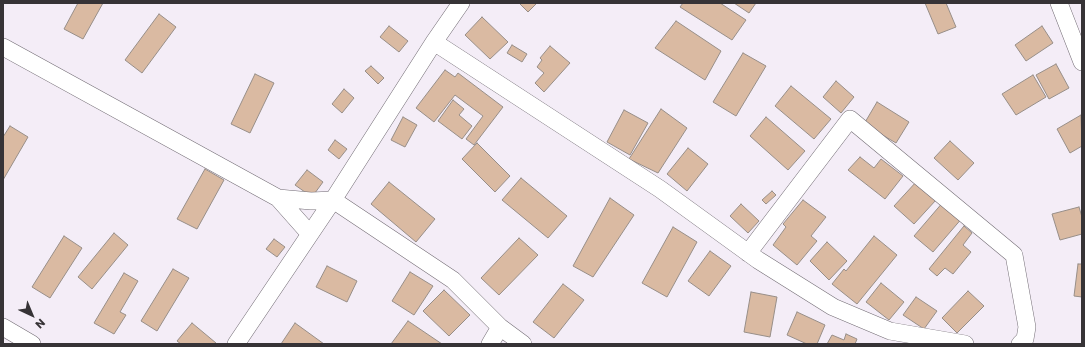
<!DOCTYPE html>
<html>
<head>
<meta charset="utf-8">
<style>
	body { margin:0 }
	#map { position:relative; width:1085px; height:347px; overflow:hidden; background:#f4edf7; font-family:Poppins,sans-serif }
	canvas { display:block }
	.frame { position:absolute; inset:0; border:4px solid #363336; pointer-events:none }
	.north { position:absolute; left:12px; top:295px; width:40px; height:40px; -webkit-text-stroke:3px #f4edf7; paint-order:stroke; rotate:136deg; font-size:11px; font-weight:700; line-height:16px; text-align:center; color:#363336 }
	.north::after { content:''; display:block; margin:auto; width:14px; height:18px; background:#363336; clip-path:polygon(50% 0,100% 100%,50% 72%,0 100%) }
</style>
</head>
<body>
<div id="map">
<canvas width="1085" height="347"></canvas>
<div class="frame"></div>
<div class="north">N</div>
</div>
<script>
const ctx = document.querySelector('canvas').getContext('2d');
ctx.lineJoin = 'round';
function paint(path, color) { ctx.fillStyle = color; ctx.fill(path, 'evenodd'); }
const poly = rows => new Path2D(rows.map(r => 'M' + r).join(''));
function strokePath(path, color, width, dash) { ctx.strokeStyle = color; ctx.lineWidth = width; ctx.lineCap = dash ? 'butt' : 'round'; ctx.setLineDash(dash || []); ctx.stroke(path); }
const building = poly([
	[78,3,103,3,83,39,64,29,78,3],
	[519,3,537,3,528,12,519,3],
	[683,3,720,3,746,20,732,40,680,7,683,3],
	[734,3,756,3,749,13,734,3],
	[925,3,946,3,956,27,938,34,925,3],
	[159,14,176,27,142,73,125,60,159,14],
	[482,17,508,42,490,59,465,35,482,17],
	[676,21,721,51,705,80,655,48,676,21],
	[389,26,408,41,399,52,380,37,389,26],
	[1042,26,1053,43,1026,61,1015,45,1042,26],
	[512,45,527,54,522,62,507,53,512,45],
	[550,46,570,63,544,92,535,83,544,73,537,67,542,60,540,58,550,46],
	[743,53,766,66,736,116,713,102,743,53],
	[1056,64,1069,88,1049,99,1036,75,1056,64],
	[371,66,384,78,378,84,365,71,371,66],
	[445,70,455,77,458,73,503,107,474,145,466,139,483,116,455,95,434,122,416,108,445,70],
	[255,74,274,83,250,133,231,124,255,74],
	[1033,75,1046,97,1016,115,1002,94,1033,75],
	[836,81,854,97,841,113,823,97,836,81],
	[791,86,831,119,814,139,775,106,791,86],
	[344,89,354,98,342,113,332,104,344,89],
	[453,100,464,109,459,115,472,126,462,139,438,121,453,100],
	[877,102,909,122,896,143,864,124,877,102],
	[661,109,687,128,658,173,629,159,661,109],
	[624,110,648,123,630,155,607,142,624,110],
	[1081,115,1082,146,1070,153,1057,129,1081,115],
	[403,117,417,125,405,147,391,140,403,117],
	[766,117,805,151,788,170,750,136,766,117],
	[10,126,28,137,3,180,3,137,10,126],
	[335,140,347,149,339,159,328,150,335,140],
	[950,141,974,163,958,180,934,158,950,141],
	[477,143,510,176,495,192,462,159,477,143],
	[688,148,708,164,687,191,667,174,688,148],
	[860,157,874,168,881,159,903,176,885,199,848,170,860,157],
	[205,169,224,180,197,229,177,219,205,169],
	[307,170,323,182,312,197,295,185,307,170],
	[521,178,567,216,548,238,502,200,521,178],
	[917,181,936,200,914,224,894,206,917,181],
	[389,182,435,219,416,242,371,204,389,182],
	[772,191,776,195,766,204,762,200,772,191],
	[610,198,634,215,593,277,573,266,610,198],
	[803,200,826,217,811,236,817,241,797,265,773,245,786,227,783,224,803,200],
	[944,201,963,217,933,252,914,236,944,201],
	[741,204,759,221,748,233,730,216,741,204],
	[1079,207,1082,217,1082,234,1060,240,1052,214,1079,207],
	[964,226,972,233,963,245,971,252,953,274,945,268,937,276,929,269,964,226],
	[673,227,697,242,667,297,642,283,673,227],
	[114,233,128,245,92,289,78,277,114,233],
	[64,236,82,248,50,298,32,287,64,236],
	[874,236,897,255,857,304,832,284,844,269,846,271,874,236],
	[519,238,538,255,499,295,481,278,519,238],
	[274,239,285,247,277,257,266,249,274,239],
	[827,242,847,261,829,280,810,261,827,242],
	[710,251,731,266,709,296,688,281,710,251],
	[1078,264,1082,264,1082,297,1074,296,1078,264],
	[327,266,357,281,347,302,316,287,327,266],
	[173,269,189,278,157,331,141,321,173,269],
	[410,272,433,286,414,315,392,301,410,272],
	[124,273,138,281,120,312,126,315,114,334,94,323,124,273],
	[881,283,904,302,889,320,866,302,881,283],
	[563,284,584,300,554,338,533,322,563,284],
	[444,290,470,315,449,336,423,311,444,290],
	[968,291,984,306,957,333,942,318,968,291],
	[751,292,777,297,770,337,744,332,751,292],
	[916,297,937,311,924,329,903,315,916,297],
	[797,312,825,325,817,344,807,344,787,335,797,312],
	[408,321,442,344,391,344,408,321],
	[192,323,216,343,214,344,181,344,177,341,192,323],
	[295,323,324,344,281,344,295,323],
	[846,334,857,339,855,344,827,344,832,335,844,340,846,334]
]);
paint(building, '#dabaa2');
strokePath(building, '#978e88', 1);
const minor = poly([
	[1059,3,1082,62],
	[434,42,660,189,758,260,833,307,890,331,965,344],
	[3,47,278,198,311,201,333,200,453,280,500,327,523,344],
	[278,198,309,233],
	[748,253,850,119,1014,255,1027,327,1025,339,1020,344],
	[3,327,32,344],
	[236,344,333,200,434,42,461,3],
	[490,344,500,327]
]);
strokePath(minor, '#726c74', 18);
strokePath(minor, '#fff', 17);
</script>
</body>
</html>
